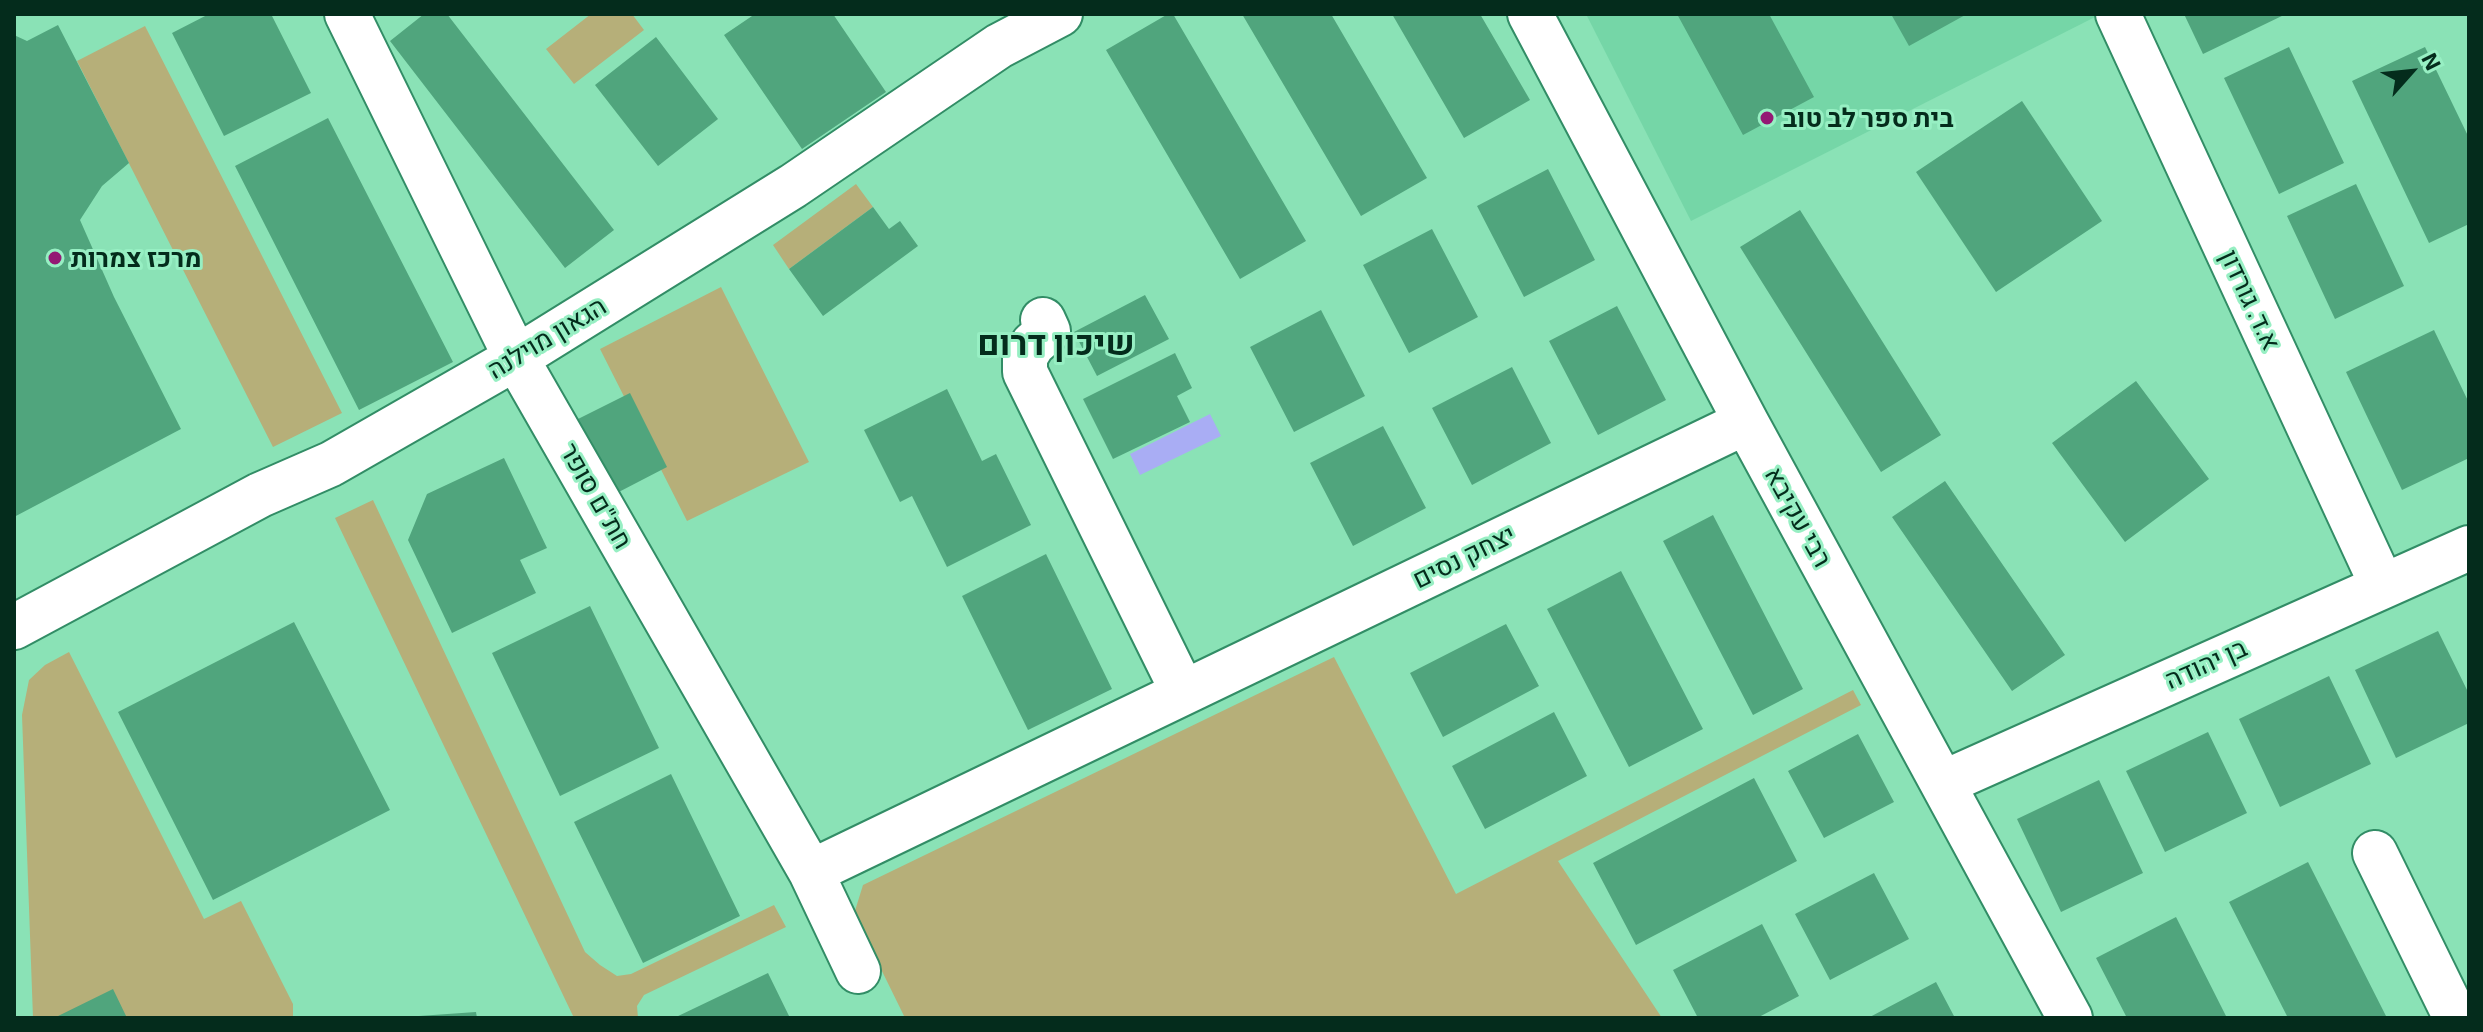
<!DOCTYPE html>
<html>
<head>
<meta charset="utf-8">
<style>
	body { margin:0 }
	#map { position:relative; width:2483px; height:1032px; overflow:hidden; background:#8ae2b6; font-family:"Exo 2",sans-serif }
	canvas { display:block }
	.frame { position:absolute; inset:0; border:16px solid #042c1c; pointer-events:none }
	.north { position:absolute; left:2371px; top:32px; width:80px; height:80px; -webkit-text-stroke:6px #97efc3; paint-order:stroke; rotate:63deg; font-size:22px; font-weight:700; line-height:32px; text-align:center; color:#042c1c }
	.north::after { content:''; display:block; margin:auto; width:28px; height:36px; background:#042c1c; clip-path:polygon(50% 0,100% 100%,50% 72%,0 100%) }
</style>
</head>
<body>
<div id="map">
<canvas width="2483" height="1032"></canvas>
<div class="frame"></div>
<div class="north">N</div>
</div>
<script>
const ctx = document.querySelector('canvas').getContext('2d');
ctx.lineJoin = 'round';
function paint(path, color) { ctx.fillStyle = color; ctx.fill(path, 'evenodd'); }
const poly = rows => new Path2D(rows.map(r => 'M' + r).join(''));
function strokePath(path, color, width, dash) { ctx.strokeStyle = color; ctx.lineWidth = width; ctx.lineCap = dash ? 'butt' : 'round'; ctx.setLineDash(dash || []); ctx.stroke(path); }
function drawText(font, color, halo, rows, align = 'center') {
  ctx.font = font + ' "Exo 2",Heebo,sans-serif'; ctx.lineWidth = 6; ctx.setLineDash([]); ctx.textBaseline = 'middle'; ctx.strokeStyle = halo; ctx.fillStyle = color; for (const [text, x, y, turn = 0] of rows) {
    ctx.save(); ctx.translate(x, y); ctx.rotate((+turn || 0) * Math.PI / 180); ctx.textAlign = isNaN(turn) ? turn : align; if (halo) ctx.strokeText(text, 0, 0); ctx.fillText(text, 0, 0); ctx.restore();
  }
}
paint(poly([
	[1586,14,2098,14,2099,15,1691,221]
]), '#75d6a7');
paint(poly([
	[591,14,632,14,644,30,574,84,546,49],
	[145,26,342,413,273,447,77,61],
	[856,184,873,207,789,269,773,245],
	[721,287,809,462,687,521,600,349],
	[373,500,585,952,600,965,617,976,631,974,774,905,786,927,644,995,637,1006,638,1018,574,1018,335,518],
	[69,652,204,919,241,901,293,1004,293,1018,33,1018,22,715,29,680,45,665],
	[1334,657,1456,894,1853,690,1861,705,1558,861,1662,1018,905,1018,854,914,863,885]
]), '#b6af79');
paint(poly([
	[1210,414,1221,436,1140,475,1130,454]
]), '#a9adf4');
paint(poly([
	[209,14,271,14,311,93,224,136,172,33],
	[424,14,447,14,614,230,565,268,390,41],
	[755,14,833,14,886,92,802,149,724,35],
	[1168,14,1173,14,1306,241,1240,279,1106,50],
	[1242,14,1331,14,1427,178,1361,216],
	[1392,14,1480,14,1530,100,1464,138],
	[1677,14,1769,14,1814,97,1743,135],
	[1891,14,1967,14,1909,46],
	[2184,14,2286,14,2203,54],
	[58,25,129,163,102,186,80,220,114,297,181,429,14,517,14,35,27,41],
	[656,37,718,119,658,166,595,85],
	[2289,47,2344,163,2279,194,2224,78],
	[2425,47,2469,138,2469,224,2429,243,2352,81],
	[2022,101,2102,221,1996,292,1916,172],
	[328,118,453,362,359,410,235,166],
	[1548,169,1595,260,1524,297,1477,206],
	[2356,184,2404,286,2335,319,2287,216],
	[873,207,889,229,900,221,918,246,823,316,789,269],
	[1800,210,1941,435,1881,472,1740,247],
	[1432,229,1478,317,1409,353,1363,265],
	[1145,295,1169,339,1097,376,1074,332],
	[1617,306,1666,400,1598,435,1549,341],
	[1321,310,1365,396,1294,432,1250,347],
	[2434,330,2469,403,2469,458,2402,490,2346,372],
	[1175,353,1192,388,1177,396,1190,422,1113,459,1083,399],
	[1512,367,1551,443,1472,485,1432,408],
	[2136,381,2209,479,2125,542,2052,443],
	[947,389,982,461,996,454,1031,525,947,567,912,496,900,502,864,430],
	[630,393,667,467,613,495,576,420],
	[1383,426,1426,508,1353,546,1310,463],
	[504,458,547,548,520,560,536,593,452,633,408,540,427,494],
	[1945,481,2065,655,2012,691,1892,517],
	[1713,515,1803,689,1753,715,1663,541],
	[1046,554,1112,689,1028,730,962,596],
	[1621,571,1703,729,1629,767,1547,609],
	[590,606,659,748,560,796,492,653],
	[294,622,390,810,213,900,118,712],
	[1506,624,1539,686,1443,737,1410,673],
	[2438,631,2469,694,2469,723,2396,758,2355,670],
	[2329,676,2371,764,2280,807,2239,719],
	[1554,712,1587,776,1485,829,1452,766],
	[2208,732,2247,813,2165,852,2126,771],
	[1858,734,1894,802,1824,838,1788,771],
	[671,774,740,916,643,963,574,822],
	[1754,778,1797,861,1636,945,1593,863],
	[2099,780,2143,873,2061,912,2017,819],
	[2308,862,2387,1018,2288,1018,2229,902],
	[1874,873,1909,939,1830,980,1795,914],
	[2176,917,2227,1018,2127,1018,2096,958],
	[1762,924,1799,996,1757,1018,1698,1018,1673,970],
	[768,973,790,1018,674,1018],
	[1936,982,1955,1018,1868,1018],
	[113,989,127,1018,54,1018],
	[476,1012,477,1018,419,1018,419,1016]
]), '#50a57d');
const minor = poly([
	[347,14,516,358,811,872,858,971],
	[1530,14,1746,422,2070,1018],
	[2118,14,2382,585],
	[1043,320,1048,331,1033,344,1025,357,1025,372,1183,692],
	[14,627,260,495,331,464,516,358,793,186,999,46,1060,14],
	[1943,783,2469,548],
	[2375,853,2456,1018],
	[811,872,1746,422]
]);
strokePath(minor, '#328d66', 48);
strokePath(minor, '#fff', 44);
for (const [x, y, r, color] of [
	[1767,118,8,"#941974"],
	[55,258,8,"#941974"]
]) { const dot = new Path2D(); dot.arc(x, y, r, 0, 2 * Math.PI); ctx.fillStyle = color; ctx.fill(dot); strokePath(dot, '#97efc3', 3); }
drawText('bold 26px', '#042c1c', '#97efc3', [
	["בית ספר לב טוב",1783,118],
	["מרכז צמרות",71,258]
], 'left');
drawText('26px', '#042c1c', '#97efc3', [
	["א.ד. גורדון",2250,300,65],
	["הגאון מוילנה",547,338,-31],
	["חת\"ם סופר",596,496,60],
	["רבי עקיבא",1798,517,61],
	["יצחק נסים",1464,557,-26],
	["בן יהודה",2206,664,-24]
]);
drawText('bold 34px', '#042c1c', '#97efc3', [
	["שיכון דרום",1056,344]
]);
</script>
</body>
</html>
